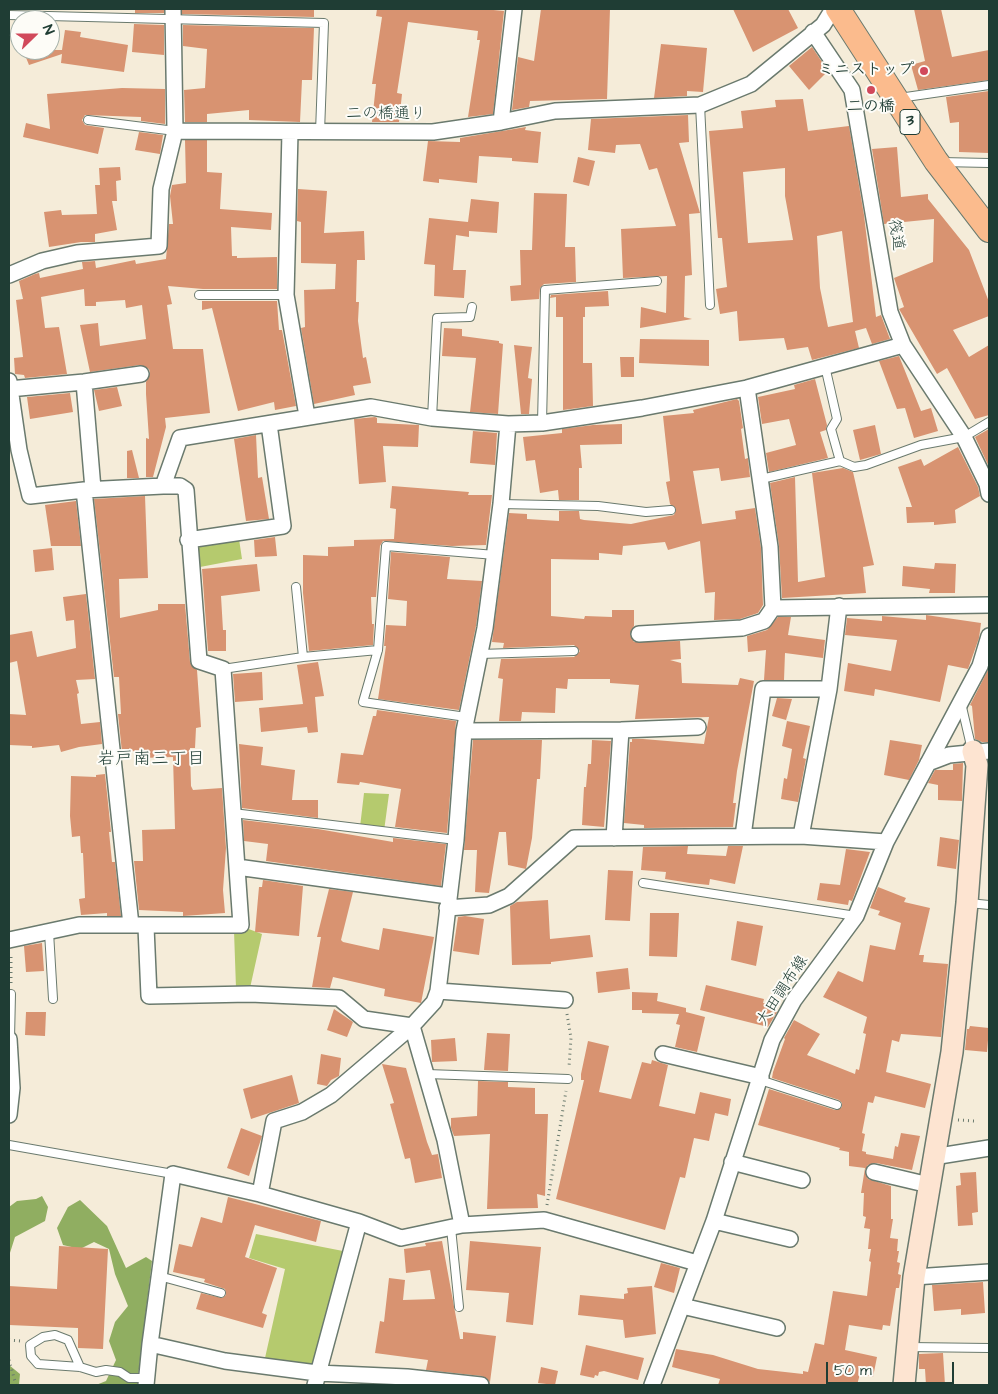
<!DOCTYPE html>
<html>
<head>
<meta charset="utf-8">
<style>
	body { margin:0 }
	#map { position:relative; width:998px; height:1394px; overflow:hidden; background:#f5ecd9; font-family:"Architects Daughter",sans-serif }
	canvas { display:block }
	.frame { position:absolute; inset:0; border:10px solid #1f3d34; pointer-events:none }
	.north { position:absolute; left:10px; top:10px; width:50px; height:50px; box-sizing:border-box; background:#fdfcf7; border:1px solid #a4b0a9; border-radius:50%; rotate:68deg; font-size:14px; font-weight:700; line-height:20px; text-align:center; color:#1f3d34 }
	.north::after { content:''; display:block; margin:auto; width:18px; height:22px; background:#d1495b; clip-path:polygon(50% 0,100% 100%,50% 72%,0 100%) }
	.scale { position:absolute; left:826px; top:1362px; width:128px; height:22px; box-sizing:border-box; border:2px solid #1f3d34; border-top:0; padding-left:6px; font-size:15px; line-height:18px; white-space:nowrap; color:#1f3d34; -webkit-text-stroke:4px #fdfcf7; paint-order:stroke }
</style>
</head>
<body>
<div id="map">
<canvas width="998" height="1394"></canvas>
<div class="frame"></div>
<div class="north">N</div>
<div class="scale">50 m</div>
</div>
<script>
const ctx = document.querySelector('canvas').getContext('2d');
ctx.lineJoin = 'round';
function paint(path, color) { ctx.fillStyle = color; ctx.fill(path, 'evenodd'); }
const poly = rows => new Path2D(rows.map(r => 'M' + r).join(''));
function strokePath(path, color, width, dash) { ctx.strokeStyle = color; ctx.lineWidth = width; ctx.lineCap = dash ? 'butt' : 'round'; ctx.setLineDash(dash || []); ctx.stroke(path); }
function drawText(font, color, halo, rows, align = 'center') {
  ctx.font = font + ' "Architects Daughter","Klee One",sans-serif'; ctx.lineWidth = 4; ctx.setLineDash([]); ctx.textBaseline = 'middle'; ctx.strokeStyle = halo; ctx.fillStyle = color; for (const [text, x, y, turn = 0] of rows) {
    ctx.save(); ctx.translate(x, y); ctx.rotate((+turn || 0) * Math.PI / 180); ctx.textAlign = isNaN(turn) ? turn : align; if (halo) ctx.strokeText(text, 0, 0); ctx.fillText(text, 0, 0); ctx.restore();
  }
}
paint(poly([
	[239,539,242,559,200,567,198,545],
	[364,793,389,794,384,831,360,827],
	[246,928,262,934,250,988,236,988,234,931],
	[256,1234,343,1251,314,1366,265,1358,285,1269,249,1258]
]), '#b5ca6e');
paint(poly([
	[42,1196,48,1207,45,1221,15,1237,9,1256,9,1207,17,1201,36,1199],
	[80,1200,107,1226,126,1268,146,1257,152,1261,137,1385,96,1385,106,1381,116,1360,109,1341,115,1322,128,1306,115,1274,109,1249,94,1242,80,1249,63,1245,57,1228,68,1207],
	[9,1365,20,1374,19,1385,9,1385]
]), '#90ae61');
paint(poly([
	[135,9,164,9,164,13,135,13],
	[182,9,314,9,314,17,182,14],
	[377,9,483,9,504,11,493,114,468,117,480,40,477,40,478,31,408,22,397,93,402,94,399,122,372,122,376,84,372,84,382,17,376,16],
	[541,9,610,9,607,99,530,101,529,107,512,110,518,57,534,61],
	[733,9,788,9,798,28,753,52],
	[914,9,941,9,952,57,989,50,989,80,918,90,911,65,925,61],
	[134,24,164,25,164,55,132,52],
	[183,25,314,28,312,80,302,80,300,122,249,120,249,110,207,114,207,122,185,122,184,90,205,88,207,49,183,46],
	[65,30,81,32,80,37,128,45,124,72,61,63,62,54,29,65,23,50,62,50],
	[661,44,707,48,703,92,687,91,687,96,654,98],
	[812,47,828,71,809,90,789,66],
	[122,88,165,89,165,124,141,121,141,117,85,115,82,120,85,125,104,128,98,154,23,137,26,123,50,129,47,94],
	[989,91,989,153,959,152,959,122,950,123,946,97],
	[803,99,808,131,849,126,864,215,876,317,881,315,890,339,872,344,866,328,855,331,859,348,812,360,808,347,787,350,784,338,739,341,737,311,720,314,716,289,727,287,722,238,718,238,709,131,743,128,741,111,776,107,775,100],
	[785,168,785,196,793,240,748,243,743,172],
	[842,231,853,322,828,327,820,288,817,236],
	[688,115,689,142,679,143,700,213,689,214,692,275,685,276,684,317,692,319,640,328,641,307,666,313,667,276,623,278,621,229,676,226,657,168,649,170,640,144,616,145,615,153,588,150,591,119],
	[526,127,525,130,541,132,538,163,512,161,512,158,479,156,477,183,439,179,439,183,423,181,428,141,460,142,460,138],
	[139,132,163,135,160,154,135,150],
	[185,140,207,140,207,172,222,173,220,209,272,213,271,230,231,227,232,256,237,256,237,258,277,257,277,289,203,289,168,286,172,304,167,305,173,349,203,349,210,413,165,418,166,427,153,477,146,477,146,438,149,439,146,394,146,382,150,373,149,369,140,365,90,372,80,325,98,323,100,346,146,339,142,305,126,308,125,300,96,302,96,306,85,306,84,289,41,297,45,328,59,327,67,374,25,378,24,375,15,374,14,358,23,357,16,300,23,299,19,281,35,274,39,273,40,278,83,269,82,262,95,261,96,268,135,260,136,264,166,259,169,224,173,224,170,196,172,185,186,183],
	[897,147,901,197,928,194,928,199,969,250,989,302,989,316,953,330,969,357,989,345,989,415,975,419,947,368,937,374,899,309,904,307,894,278,933,262,934,219,884,224,872,149],
	[578,157,595,161,589,186,573,182],
	[120,167,121,180,116,181,117,201,112,201,117,230,95,234,95,242,81,242,49,247,44,212,61,210,62,215,97,214,95,185,100,185,99,168],
	[298,189,327,191,324,233,364,231,365,260,357,260,356,302,359,302,358,321,363,358,366,357,371,383,353,386,355,395,314,404,301,328,305,327,304,290,335,289,336,264,301,263,301,222,297,221],
	[534,193,567,194,565,247,575,247,576,282,544,284,540,288,539,299,511,301,510,286,521,285,520,250,532,250],
	[471,199,499,202,497,233,469,231,469,237,456,235,453,270,466,270,464,298,434,296,435,265,424,264,429,218,468,222],
	[608,291,609,306,585,307,585,317,583,317,583,363,592,363,593,406,563,410,563,317,556,317,556,297,550,298,551,295],
	[202,301,277,301,279,330,282,330,296,406,275,410,274,402,238,411,212,308,202,310],
	[444,328,462,329,462,336,499,341,499,343,503,344,498,414,470,412,476,358,442,356],
	[640,339,709,340,709,366,639,363],
	[514,345,532,347,528,378,532,379,529,414,521,414],
	[899,356,921,411,931,408,938,431,914,438,905,408,897,409,879,361],
	[620,357,634,357,634,377,621,377],
	[815,379,827,425,826,430,820,432,828,458,769,472,766,453,796,445,789,419,762,424,758,397,795,389,794,385],
	[117,387,122,406,99,411,94,390],
	[70,393,73,412,30,419,27,397],
	[737,399,739,401,743,428,741,429,745,459,748,458,750,477,721,481,719,468,693,471,702,524,736,519,735,511,755,508,761,548,763,605,758,613,740,619,714,620,715,592,705,593,700,541,668,550,665,542,623,546,622,555,599,553,599,560,551,559,551,616,584,619,585,616,612,617,612,610,634,610,634,626,630,634,634,642,680,641,681,659,670,660,681,663,682,683,738,685,740,678,754,681,737,771,733,803,736,803,733,827,644,828,644,825,624,823,630,742,632,742,632,739,643,739,704,744,709,717,635,719,639,685,610,683,610,679,568,679,567,689,556,688,555,713,522,712,521,721,499,721,503,679,498,678,501,659,574,657,580,651,574,645,503,648,504,643,492,642,509,513,527,514,527,519,559,521,559,511,579,511,580,519,584,520,631,524,674,515,676,509,670,504,666,482,670,481,663,416,694,413,693,410],
	[375,417,377,418,377,423,419,425,418,447,383,446,386,482,359,484,354,419],
	[622,424,622,444,580,445,582,468,579,468,579,500,559,500,558,490,540,493,535,460,526,461,523,437,562,433,562,429,593,425],
	[875,425,881,454,860,460,853,430],
	[989,429,989,467,975,437],
	[473,431,497,433,495,465,470,463],
	[256,435,258,478,262,477,269,519,246,521,234,439],
	[958,447,978,487,980,496,955,510,956,523,934,525,934,522,907,523,906,507,912,507,898,467,921,459,924,466],
	[132,450,139,478,127,478,127,451],
	[843,468,853,472,874,565,863,567,866,593,782,598,779,546,770,483,795,477,798,582,825,577,812,473],
	[392,486,469,492,468,495,492,495,486,545,452,546,383,541,380,546,376,597,371,597,372,624,374,624,373,645,309,651,303,593,303,555,328,556,328,547,354,546,354,540,394,539,396,509,390,508],
	[145,496,148,578,119,579,120,618,158,610,158,604,185,604,190,662,197,670,201,727,196,728,195,748,190,748,191,786,193,790,222,788,226,848,223,890,225,913,183,916,183,912,139,910,134,861,143,861,142,830,175,829,173,757,142,758,142,751,122,752,118,714,121,714,119,677,114,677,94,499],
	[76,501,81,546,51,546,45,505],
	[275,537,277,556,255,557,254,540],
	[52,548,54,570,35,572,33,550],
	[391,552,450,557,447,579,482,581,476,626,459,710,378,699,386,646,384,646,386,625,406,626,407,601,388,599],
	[935,563,956,564,955,593,929,593,930,589,902,586,903,566,934,569],
	[257,564,260,591,221,596,223,630,226,630,226,651,208,651,202,569],
	[86,594,95,679,76,680,79,693,77,694,81,724,100,722,102,744,79,747,61,752,59,745,32,748,32,746,9,745,9,714,26,715,17,661,9,663,9,635,32,631,37,657,76,648,74,620,66,621,63,597],
	[926,615,981,623,979,638,968,669,948,665,940,702,875,689,874,696,844,691,848,663,891,671,897,640,845,635,847,618,882,621,882,616,926,620],
	[778,617,791,617,788,635,825,640,823,658,785,653,784,680,764,680,766,650,748,652,747,636,767,630],
	[318,662,324,696,315,697,318,732,308,733,307,727,261,732,259,708,303,704,297,665],
	[989,668,989,742,982,742,975,739,972,706,970,705],
	[262,672,263,700,235,702,233,674],
	[777,698,792,699,786,720,772,716],
	[377,710,456,721,447,833,395,827,401,789,360,782,359,785,337,783,341,753,363,755,373,716,376,716],
	[787,721,810,726,803,758,806,759,798,802,781,799,784,778,787,779,792,749,782,746],
	[473,740,542,740,540,779,537,779,532,838,526,869,508,865,506,832,499,832,489,893,475,892,477,850,464,850],
	[592,740,611,741,604,827,582,825,584,787,586,787,588,764,591,764],
	[890,740,922,745,919,760,909,780,884,775],
	[239,744,263,747,261,765,295,770,292,800,318,800,318,818,242,808],
	[963,763,962,801,938,800,938,785,928,783,935,770,953,770,953,764],
	[105,774,111,832,109,832,112,862,115,862,121,916,107,916,107,913,81,915,79,899,85,898,83,853,81,853,80,836,72,837,70,816,71,776,96,777,96,775],
	[243,820,318,829,393,842,393,838,446,844,441,886,266,861,268,844,244,841],
	[940,837,959,840,956,869,937,866],
	[688,846,687,854,726,856,728,846,743,846,735,884,710,879,709,885,690,883,665,879,666,872,641,870,643,847],
	[846,849,870,852,852,901,849,900,848,905,817,900,820,883,840,885],
	[608,870,633,871,630,921,605,920],
	[263,880,303,886,299,936,255,932,259,887,262,887],
	[878,887,906,898,904,902,930,908,919,955,924,955,923,962,948,964,941,1037,901,1034,899,1042,892,1040,886,1072,931,1084,925,1108,875,1096,873,1103,868,1102,862,1133,865,1134,862,1151,866,1152,866,1154,893,1159,895,1146,898,1147,901,1133,920,1136,912,1170,876,1163,868,1165,865,1170,868,1179,891,1186,891,1219,893,1219,890,1238,898,1239,897,1251,899,1251,897,1262,900,1263,898,1274,901,1275,899,1288,896,1288,890,1326,883,1325,882,1330,849,1325,845,1350,877,1357,873,1377,860,1374,857,1385,718,1385,720,1379,672,1367,676,1349,713,1355,758,1369,803,1374,803,1371,808,1372,815,1343,824,1345,833,1291,867,1296,871,1262,869,1261,871,1249,868,1249,870,1229,864,1228,866,1217,863,1216,864,1193,861,1193,865,1168,849,1166,849,1152,839,1150,840,1148,758,1125,769,1089,835,1110,842,1107,842,1103,839,1100,772,1078,773,1072,785,1039,784,1038,794,1020,820,1034,807,1055,855,1074,856,1069,859,1070,866,1034,863,1033,867,1017,823,997,838,971,863,982,870,945,895,950,901,923,878,915,880,911,870,908],
	[329,889,353,892,341,940,343,942,379,950,383,928,434,937,421,1003,384,996,385,989,333,977,330,988,312,987,321,937,317,937],
	[548,900,550,939,590,935,593,957,551,962,551,964,512,965,510,906,517,902],
	[650,913,679,913,677,957,649,956],
	[465,916,484,919,479,955,453,951,458,917],
	[737,921,763,926,756,966,731,960],
	[42,943,44,971,26,972,24,946],
	[628,968,630,989,598,993,596,972],
	[706,985,764,999,763,1003,772,1005,771,1009,777,1012,768,1027,700,1010],
	[632,992,658,993,657,1001,686,1008,686,1012,705,1017,697,1052,675,1047,680,1025,676,1024,679,1014,642,1013,642,1010,632,1010],
	[334,1009,353,1022,347,1037,327,1030],
	[26,1012,46,1012,45,1036,25,1035],
	[970,1026,989,1028,987,1052,965,1050,967,1029,969,1029],
	[487,1033,510,1034,508,1071,484,1070],
	[455,1038,457,1061,432,1062,431,1040],
	[588,1041,609,1046,599,1092,631,1099,642,1062,651,1064,652,1060,668,1065,659,1106,695,1114,700,1092,731,1099,728,1116,715,1113,709,1141,694,1138,685,1178,680,1177,665,1230,556,1199,584,1080,581,1080,581,1074],
	[321,1054,341,1058,339,1076,331,1080,327,1086,317,1084],
	[382,1064,406,1068,427,1142,432,1155,438,1154,442,1178,415,1183,410,1158,405,1159,390,1104,394,1103],
	[292,1075,299,1103,251,1119,243,1089],
	[478,1081,508,1082,508,1087,535,1088,535,1114,548,1114,545,1196,537,1194,538,1208,487,1209,490,1134,454,1136,451,1128,451,1118,477,1116],
	[241,1128,262,1136,249,1176,227,1168],
	[976,1172,978,1212,972,1213,973,1225,958,1226,956,1186,961,1185,960,1173],
	[228,1197,321,1221,316,1242,255,1225,245,1257,277,1268,262,1313,267,1315,263,1328,196,1309,201,1293,222,1298,226,1295,225,1289,204,1282,205,1279,173,1272,179,1244,192,1247,201,1217,222,1223],
	[442,1241,460,1339,463,1339,463,1332,496,1336,490,1382,482,1376,426,1370,428,1360,375,1353,380,1321,384,1322,389,1278,405,1280,403,1300,435,1299,430,1270,406,1273,404,1249,426,1246,425,1243],
	[470,1241,541,1247,533,1325,506,1322,509,1293,466,1290],
	[59,1246,108,1249,103,1349,78,1348,78,1328,9,1325,9,1286,57,1289],
	[661,1263,680,1268,674,1293,654,1287],
	[983,1282,985,1313,961,1315,961,1309,934,1311,932,1285],
	[652,1286,656,1334,625,1338,623,1320,578,1315,580,1295,624,1299,624,1294,628,1293,627,1288],
	[586,1345,644,1358,638,1380,604,1371,599,1372,598,1376,595,1375,594,1378,580,1375],
	[943,1353,945,1385,926,1385,925,1369,919,1369,919,1354],
	[541,1367,558,1371,555,1385,538,1383]
]), '#d89371');
const lane = poly([
	[9,15,324,23,320,132],
	[899,98,989,85],
	[700,105,710,305],
	[88,120,175,131],
	[941,162,989,163],
	[199,295,286,295],
	[432,418,437,318,470,317,472,307],
	[542,423,545,290,657,281],
	[840,461,854,467,866,465,921,445,964,437,989,422],
	[761,479,840,461,831,429,837,419,825,366],
	[501,504,598,506,646,512,671,510],
	[296,587,303,657],
	[480,654,574,651],
	[223,669,303,657,378,650],
	[961,703,972,750],
	[466,717,363,702,378,650,386,546,495,555],
	[233,813,456,840],
	[643,883,856,916],
	[969,903,989,905],
	[49,932,53,999],
	[10,1039,11,994],
	[427,1074,568,1079],
	[760,1080,837,1105],
	[9,1145,173,1174],
	[451,1228,459,1307],
	[159,1276,221,1293],
	[909,1347,989,1348],
	[80,1367,68,1340,55,1335,43,1337,30,1345,31,1356,38,1364,80,1367,96,1372,106,1370,120,1372,129,1378,147,1378]
]);
const street = poly([
	[813,32,852,90,890,312,903,345,964,437,987,484,989,494],
	[501,122,514,9],
	[175,131,433,132,501,122,555,111,700,105,751,84,823,25,833,9],
	[290,132,286,295,307,416],
	[9,275,42,261,77,253,159,246,161,189,175,131,173,9],
	[9,381,19,450,30,496,84,490,163,486,180,486,186,490,199,661,223,669,241,925,79,925,9,940],
	[84,382,93,489],
	[9,389,84,382,141,374],
	[163,486,180,438,371,407,432,418,508,424,542,423,642,408,747,388,903,345],
	[84,490,131,925],
	[188,540,283,526,269,424],
	[773,608,989,605],
	[639,634,742,628,764,621,773,608,770,547,747,388],
	[464,731,621,730,698,727],
	[928,763,949,755,989,751],
	[743,836,763,689,829,689],
	[801,836,829,689,839,606],
	[614,838,621,730],
	[237,867,448,896],
	[447,908,489,905,509,896,574,838,801,836,886,842],
	[146,927,149,996,250,994,339,998,364,1019,412,1026,445,1140,462,1225],
	[438,991,565,1000],
	[9,1039,12,1088,9,1115],
	[663,1054,761,1077],
	[933,1157,989,1148],
	[732,1162,802,1180],
	[874,1172,929,1185],
	[260,1194,274,1121,302,1112,331,1095,412,1026,434,1002,438,991,456,840,464,731,485,628,501,504,508,424],
	[714,1221,790,1239],
	[914,1277,989,1272],
	[682,1306,777,1328],
	[150,1344,225,1361,317,1373,407,1377,481,1385],
	[146,1385,150,1344,173,1174,260,1194,359,1222,401,1238,462,1225,544,1220,697,1263],
	[315,1385,359,1222],
	[652,1385,714,1221,772,1040,794,1000,856,916,886,842,980,666,989,636]
]);
const secondary = poly([
	[904,1385,914,1277,952,1052,967,903,977,765,973,751]
]);
const primary = poly([
	[838,9,936,161,989,230]
]);
strokePath(lane, '#6a7a6e', 10);
strokePath(street, '#6a7a6e', 18);
strokePath(secondary, '#6a7a6e', 24);
strokePath(primary, '#6a7a6e', 26);
strokePath(poly([
	[11,983,11,954],
	[567,1014,571,1038,569,1067],
	[958,1120,975,1121],
	[547,1205,566,1091],
	[9,1340,21,1341],
	[9,1360,16,1385]
]), '#6a7a6e', 3, [1, 4]);
strokePath(lane, '#fff', 8);
strokePath(street, '#fff', 15);
strokePath(secondary, '#fde4d1', 21);
strokePath(primary, '#fbbb8d', 24);
for (const [x, y, r, color] of [
	[924,71,5,"#d1495b"],
	[871,90,5,"#d1495b"]
]) { const dot = new Path2D(); dot.arc(x, y, r, 0, 2 * Math.PI); ctx.fillStyle = color; ctx.fill(dot); strokePath(dot, '#fdfcf7', 2); }
for (const [x, y, w] of [
	[910,122,20]
]) { const box = new Path2D(); box.roundRect(x - w / 2, y - 12.5, w, 25, 4); ctx.fillStyle = '#fdfcf7'; ctx.fill(box); strokePath(box, '#1f3d34', 1); }
drawText('bold 15px', '#1f3d34', null, [
	["3",910,122]
]);
drawText('bold 16px', '#1f3d34', '#fdfcf7', [
	["ミニストップ",914,71],
	["二の橋",871,108,"center"]
], 'right');
drawText('16px', '#1f3d34', '#fdfcf7', [
	["二の橋通り",386,115],
	["筏道",895,235,80],
	["大田調布線",783,991,-57]
]);
drawText('18px', '#1f3d34', '#fdfcf7', [
	["岩戸南三丁目",151,760]
]);
</script>
</body>
</html>
